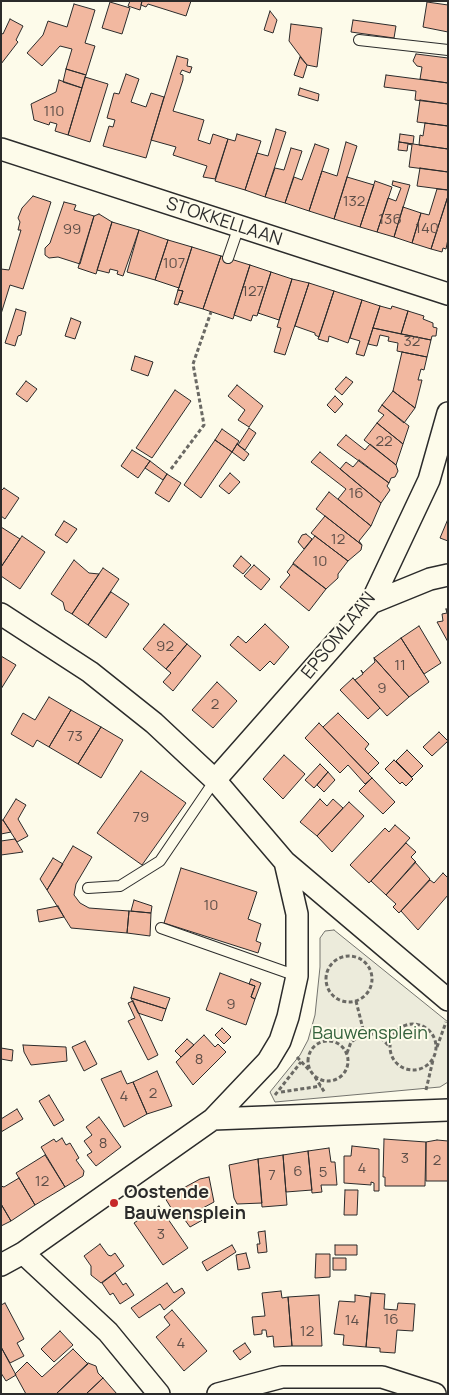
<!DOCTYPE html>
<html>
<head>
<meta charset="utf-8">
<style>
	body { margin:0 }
	#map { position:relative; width:449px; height:1395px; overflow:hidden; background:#fdfbea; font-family:Manrope,sans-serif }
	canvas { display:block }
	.frame { position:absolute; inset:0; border:2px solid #2b2b2b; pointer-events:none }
</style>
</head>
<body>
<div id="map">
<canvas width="449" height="1395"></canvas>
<div class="frame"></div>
</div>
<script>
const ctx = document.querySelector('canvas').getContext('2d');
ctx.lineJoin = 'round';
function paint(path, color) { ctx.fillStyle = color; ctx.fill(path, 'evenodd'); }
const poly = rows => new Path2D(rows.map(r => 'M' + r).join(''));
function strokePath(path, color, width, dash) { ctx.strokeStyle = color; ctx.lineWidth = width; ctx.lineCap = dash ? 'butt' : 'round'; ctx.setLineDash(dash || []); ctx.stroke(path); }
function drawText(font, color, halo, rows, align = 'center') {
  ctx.font = font + ' Manrope,sans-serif'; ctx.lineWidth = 4; ctx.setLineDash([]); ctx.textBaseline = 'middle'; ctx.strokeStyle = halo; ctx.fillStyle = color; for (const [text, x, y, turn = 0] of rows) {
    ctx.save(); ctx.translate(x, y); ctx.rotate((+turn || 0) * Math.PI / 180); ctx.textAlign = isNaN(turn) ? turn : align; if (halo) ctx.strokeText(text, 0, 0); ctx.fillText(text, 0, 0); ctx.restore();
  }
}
const green = poly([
	[334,930,448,1022,448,1082,440,1087,275,1102,270,1092,300,1055,308,1040,315,1015,320,967,320,938,325,931,334,930]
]);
paint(green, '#ecebdb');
strokePath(green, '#74746e', 1);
const building = poly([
	[130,1,142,1,140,10,128,6,130,1],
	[142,1,191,1,186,16,148,4,146,7,141,5,142,1],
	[110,2,130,8,122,34,102,28,110,2],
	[427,2,448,5,448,32,423,27,427,2],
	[74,4,95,10,85,43,95,46,86,75,66,69,72,49,60,46,42,66,27,53,43,35,48,21,67,27,74,4],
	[270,11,277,20,273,33,264,30,270,11],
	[10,19,23,26,16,40,18,42,1,64,1,33,3,34,10,19],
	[353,20,396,26,394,38,351,32,353,20],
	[291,24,322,28,317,67,307,65,289,41,291,24],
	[416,54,448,58,448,83,420,79,422,67,417,66,413,61,416,54],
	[177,56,188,59,187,66,192,67,190,73,182,70,180,74,183,75,183,80,173,111,204,120,198,140,210,144,213,134,228,139,215,179,203,177,207,166,173,155,176,147,151,140,177,56],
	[300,57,307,65,303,78,294,75,300,57],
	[66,69,86,75,82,88,63,82,66,69],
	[126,74,139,79,131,102,146,107,151,93,164,97,146,158,103,146,109,126,113,127,115,120,107,118,114,93,119,94,126,74],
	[386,75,448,83,448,104,415,100,416,91,384,87,386,75],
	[85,77,108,84,90,142,68,135,85,77],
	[59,80,82,88,68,135,55,131,57,124,50,122,49,125,34,120,31,104,56,92,59,80],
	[300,88,319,94,318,101,298,95,300,88],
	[420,100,448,104,448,126,417,122,420,100],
	[425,123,448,126,448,149,419,145,420,135,423,136,425,123],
	[276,129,286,132,265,197,245,190,257,153,268,156,276,129],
	[237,134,261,141,245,190,215,181,228,139,235,141,237,134],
	[400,134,414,136,413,144,399,142,400,134],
	[346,142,357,146,334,219,309,211,322,171,337,176,346,142],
	[399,142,448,149,448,172,409,167,412,145,408,144,407,151,398,150,399,142],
	[315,144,329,149,309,211,285,203,294,177,302,180,315,144],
	[291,148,302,151,285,203,265,197,275,168,284,170,291,148],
	[420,168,448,172,448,190,417,186,420,168],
	[347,177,374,185,360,227,334,219,347,177],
	[375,181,392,187,377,232,360,227,375,181],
	[393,181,410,185,394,237,377,232,388,198,396,201,401,188,392,185,393,181],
	[437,189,448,190,448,196,431,249,412,243,421,213,429,215,437,189],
	[33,196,51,202,23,289,10,285,1,314,1,269,9,270,21,230,18,230,20,222,18,218,22,208,33,196],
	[448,196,448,239,446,249,443,248,442,252,431,249,448,196],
	[64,202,76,205,74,210,94,216,80,264,58,257,49,258,45,255,45,248,50,243,64,202],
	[403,207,421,213,412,243,394,237,403,207],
	[99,214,112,222,96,274,78,268,94,216,99,214],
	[112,222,139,230,123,276,117,274,118,271,110,269,109,273,97,270,112,222],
	[139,230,168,240,155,280,127,272,139,230],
	[168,240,192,247,179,288,155,280,168,240],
	[192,247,221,256,203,309,179,302,183,291,178,290,192,247],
	[221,256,250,265,233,319,203,309,221,256],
	[250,265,271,272,258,313,257,316,253,315,251,321,234,315,250,265],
	[271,272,292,279,279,320,258,313,271,272],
	[292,279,309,283,285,355,274,352,281,328,277,327,292,279],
	[309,283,334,291,319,337,315,335,315,333,295,326,309,283],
	[178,290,183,291,178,305,174,304,178,290],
	[334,291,362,300,348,343,329,336,328,342,318,339,334,291],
	[362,300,380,306,364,356,356,354,360,341,350,338,362,300],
	[380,306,391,309,392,306,408,311,401,334,373,328,380,306],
	[16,309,26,312,21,335,18,336,15,346,5,343,16,309],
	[408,311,424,316,423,319,433,323,433,327,437,328,436,336,432,336,431,340,401,334,408,311],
	[71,318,81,322,75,339,65,336,71,318],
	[373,328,431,340,427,357,397,351,398,343,388,341,389,337,380,335,377,346,368,344,373,328],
	[402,352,427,357,424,370,421,369,418,380,422,380,415,408,393,391,402,352],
	[135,356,153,362,148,376,131,370,135,356],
	[346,377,353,382,342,395,335,389,346,377],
	[26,381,37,389,27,402,16,394,26,381],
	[237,385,263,406,249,427,238,420,245,410,228,396,237,385],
	[175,390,191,401,152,458,136,448,175,390],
	[393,391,415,408,404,423,382,405,393,391],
	[335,396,343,404,335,413,327,405,335,396],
	[382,405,409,426,403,444,377,423,384,415,378,411,382,405],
	[377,423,403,444,396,465,364,440,377,423],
	[249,428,256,433,245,450,238,445,249,428],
	[222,429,239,441,232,452,215,440,222,429],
	[346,435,365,450,370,444,396,465,398,471,395,477,391,478,389,483,337,445,346,435],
	[215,440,232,452,201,498,184,485,215,440],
	[237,444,249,454,244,461,232,452,237,444],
	[132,450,150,461,138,478,121,466,132,450],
	[320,452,381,503,371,526,338,499,346,489,311,462,320,452],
	[359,460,389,483,387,486,390,490,381,503,340,469,346,462,353,467,359,460],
	[150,461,167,474,163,480,145,468,150,461],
	[230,473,240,482,229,494,219,486,230,473],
	[167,474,181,483,169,502,155,493,167,474],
	[4,488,19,498,5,519,1,516,1,491,4,488],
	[329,492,371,526,359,541,362,545,316,509,329,492],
	[325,516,362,545,361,550,348,561,311,533,325,516],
	[448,519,448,541,440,538,448,519],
	[64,521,77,529,67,543,55,535,64,521],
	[1,527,20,539,1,567,1,527],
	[306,534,312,539,304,549,298,542,302,535,306,534],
	[22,536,45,552,20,589,1,576,1,567,22,536],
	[315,536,348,561,338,574,338,578,326,589,293,563,315,536],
	[241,556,251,565,243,574,233,566,241,556],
	[74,560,89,573,99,574,72,614,65,610,63,602,51,594,74,560],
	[293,564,326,589,309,611,280,587,290,575,287,572,293,564],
	[254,565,270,579,261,590,244,576,254,565],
	[103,568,119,579,88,625,72,614,103,568],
	[111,592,129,604,106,638,88,625,111,592],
	[446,609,448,609,448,642,437,622,443,621,442,614,447,613,446,609],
	[164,624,187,644,166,669,143,649,164,624],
	[265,624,289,647,274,665,270,661,260,671,230,645,238,636,246,643,265,624],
	[419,626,441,663,424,674,401,638,419,626],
	[401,638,429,682,409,697,374,658,401,638],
	[187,644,201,656,173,691,163,682,171,673,166,669,187,644],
	[1,656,16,665,1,689,1,656],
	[374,658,409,697,387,716,353,678,355,680,363,674,361,670,363,673,375,662,374,658],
	[353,678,380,708,368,719,340,690,353,678],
	[217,682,237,701,213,728,192,710,217,682],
	[49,697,71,710,49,747,37,740,33,747,11,734,23,713,35,720,49,697],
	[71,710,101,727,78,764,49,747,71,710],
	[338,713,369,744,365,749,379,763,368,774,323,727,338,713],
	[319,723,372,778,365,784,348,765,340,773,305,738,319,723],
	[101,727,123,740,101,778,78,764,101,727],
	[439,732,448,741,432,756,423,747,439,732],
	[407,750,423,766,412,777,396,761,407,750],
	[284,755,305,774,283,799,263,779,284,755],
	[394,760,413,779,406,786,402,782,400,784,385,769,394,760],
	[320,764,328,772,314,788,305,780,320,764],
	[141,771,186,803,142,865,97,833,141,771],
	[328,772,335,780,324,792,317,785,328,772],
	[372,778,395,802,383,814,359,791,372,778],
	[16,799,26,805,18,819,28,836,17,842,3,820,16,799],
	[320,799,327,806,333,799,343,808,317,836,300,822,320,799],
	[349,802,364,816,332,852,317,836,349,802],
	[1,820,3,820,11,832,1,834,1,820],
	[395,825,410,838,369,883,350,865,385,828,389,832,395,825],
	[15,839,23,852,1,855,1,841,15,839],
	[406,843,416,852,411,857,416,862,386,895,371,881,406,843],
	[73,846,92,857,76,884,74,895,80,903,89,908,129,911,127,933,71,928,47,890,73,846],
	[53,858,63,864,47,890,40,879,53,858],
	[415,862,430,879,399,913,393,907,396,904,386,895,415,862],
	[181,868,257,892,248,919,261,924,256,941,261,943,258,953,164,923,181,868],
	[443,873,448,878,448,895,418,930,401,911,430,880,434,883,443,873],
	[134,900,152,906,151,913,131,911,134,900],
	[58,906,64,917,39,922,37,910,58,906],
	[129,911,151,913,150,936,127,933,129,911],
	[220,973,255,986,251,997,255,999,246,1025,206,1010,220,973],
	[251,979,261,983,255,999,251,997,255,986,249,984,251,979],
	[134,987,170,998,166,1009,131,998,134,987],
	[131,998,166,1009,162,1021,138,1013,131,998],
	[133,1001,158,1055,148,1060,128,1021,135,1018,128,1003,133,1001],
	[222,1028,231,1037,224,1044,215,1035,222,1028],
	[204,1035,215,1047,218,1044,226,1052,193,1085,176,1062,204,1035],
	[187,1039,194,1045,181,1057,175,1051,187,1039],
	[85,1041,97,1064,84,1071,72,1047,85,1041],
	[23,1045,66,1047,67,1061,31,1065,24,1052,23,1045],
	[1,1048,13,1050,12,1061,1,1059,1,1048],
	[121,1071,127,1084,133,1082,147,1114,124,1127,101,1079,121,1071],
	[157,1071,172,1106,147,1114,133,1082,157,1071],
	[49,1095,64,1120,54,1126,39,1101,49,1095],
	[17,1109,23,1119,1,1132,1,1119,17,1109],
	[99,1117,121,1147,96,1166,87,1155,92,1152,84,1141,92,1135,86,1127,99,1117],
	[62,1138,66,1145,70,1143,79,1158,76,1160,84,1171,83,1176,65,1187,41,1147,54,1139,56,1142,62,1138],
	[384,1139,426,1142,425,1186,385,1186,385,1177,383,1177,384,1139],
	[437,1140,448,1141,448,1181,426,1181,426,1142,437,1140],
	[352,1146,379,1149,379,1191,374,1191,374,1183,371,1182,371,1185,344,1183,344,1156,351,1156,352,1146],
	[329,1148,331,1162,335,1162,337,1185,321,1185,322,1192,312,1193,308,1151,329,1148],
	[308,1151,312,1190,286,1192,283,1155,308,1151],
	[45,1155,65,1187,35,1205,16,1173,45,1155],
	[283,1155,287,1205,262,1207,258,1159,283,1155],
	[258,1159,262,1203,237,1204,234,1198,229,1165,258,1159],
	[209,1177,214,1202,201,1209,206,1218,190,1227,177,1209,173,1211,165,1198,200,1179,209,1177],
	[19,1178,35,1205,11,1221,1,1204,1,1186,4,1187,19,1178],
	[345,1190,358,1190,357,1215,344,1215,345,1190],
	[1,1204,11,1221,1,1226,1,1204],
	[159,1206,188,1248,163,1265,134,1223,159,1206],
	[265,1231,267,1252,258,1253,257,1244,260,1244,258,1232,265,1231],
	[100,1244,108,1255,111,1256,115,1253,124,1266,101,1283,91,1275,91,1266,84,1256,100,1244],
	[232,1245,236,1252,207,1271,202,1262,232,1245],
	[335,1245,357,1245,357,1255,335,1255,335,1245],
	[246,1253,250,1268,238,1270,236,1255,246,1253],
	[316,1254,330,1254,330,1277,315,1278,316,1254],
	[333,1258,346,1258,346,1270,333,1270,333,1258],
	[115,1273,123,1285,126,1283,134,1295,120,1304,113,1293,110,1295,102,1283,115,1273],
	[167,1283,174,1293,182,1288,185,1293,164,1310,160,1304,139,1318,131,1308,167,1283],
	[281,1291,282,1298,288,1297,292,1346,274,1347,273,1336,267,1337,266,1330,262,1330,262,1334,254,1335,252,1317,265,1316,262,1293,281,1291],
	[371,1293,385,1294,384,1309,397,1310,398,1303,415,1304,413,1331,397,1330,395,1353,380,1352,380,1348,366,1347,371,1293],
	[319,1295,322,1346,292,1346,288,1297,319,1295],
	[355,1295,370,1297,366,1347,343,1345,344,1335,334,1334,339,1301,355,1302,355,1295],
	[5,1303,24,1339,17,1343,24,1356,10,1363,1,1347,1,1305,5,1303],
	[172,1310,207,1351,184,1371,156,1337,170,1325,164,1317,172,1310],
	[60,1331,73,1345,54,1362,41,1349,60,1331],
	[245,1343,251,1352,240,1360,233,1351,245,1343],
	[1,1347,16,1375,6,1381,1,1373,1,1347],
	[73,1349,88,1364,56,1394,26,1394,15,1374,27,1362,42,1377,73,1349],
	[88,1363,96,1366,98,1373,103,1378,86,1394,56,1394,88,1363],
	[103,1378,117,1394,86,1394,103,1378]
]);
paint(building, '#f2b8a0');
strokePath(building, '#2b2b2b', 1);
const service = poly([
	[359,40,448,50],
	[228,258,239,226],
	[88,888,120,886,160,861,215,780],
	[161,928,297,976]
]);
const minor = poly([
	[1,149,448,294],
	[371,603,430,579,448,575],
	[1,614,90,672,154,723,215,780,285,862,448,1000],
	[215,780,371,603,429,480,448,413],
	[213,1119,448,1110],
	[23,1253,108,1332,159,1394],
	[1,1265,23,1253,213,1119,268,1061,280,1041,288,1017,297,976,297,914,285,862],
	[218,1394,282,1377,382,1377,435,1394]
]);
strokePath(service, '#2b2b2b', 12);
strokePath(minor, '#2b2b2b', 24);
strokePath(poly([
	[171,469,204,425,193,364,211,312],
	'326 979a23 23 0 1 1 46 0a23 23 0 1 1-46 0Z',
	[356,1001,364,1033],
	'390 1047a23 23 0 1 1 46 0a23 23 0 1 1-46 0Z',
	'308 1061a20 20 0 1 1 40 0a20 20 0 1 1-40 0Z',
	[437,1047,446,1022],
	[347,1053,351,1042,364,1033,378,1035,389,1046],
	[297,1057,310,1071],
	[315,1077,325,1093],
	[426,1090,433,1060],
	[281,1092,321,1086],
	[275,1095,301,1062]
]), '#6a6964', 3, [4, 2.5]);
strokePath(service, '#fdfbea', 10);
strokePath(minor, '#fdfbea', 21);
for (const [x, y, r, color] of [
	[114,1203,5,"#c62828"]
]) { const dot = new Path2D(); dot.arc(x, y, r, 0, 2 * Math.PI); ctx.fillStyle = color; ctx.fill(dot); strokePath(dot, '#fdfbea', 2); }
drawText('15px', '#5d4e48', null, [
	["110",54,112],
	["132",354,202],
	["136",390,220],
	["140",427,229],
	["99",72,230],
	["107",174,264],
	["127",253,292],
	["32",412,342],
	["22",384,442],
	["16",356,494],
	["12",338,540],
	["10",320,562],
	["92",165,647],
	["11",400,666],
	["9",382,689],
	["2",215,705],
	["73",75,737],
	["79",141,818],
	["10",211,906],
	["9",231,1005],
	["8",199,1060],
	["2",153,1094],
	["4",124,1097],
	["8",103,1144],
	["3",405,1159],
	["2",437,1161],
	["4",362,1169],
	["6",298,1172],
	["5",323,1173],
	["7",272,1176],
	["12",42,1182],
	["3",161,1235],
	["16",391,1320],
	["14",352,1321],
	["12",307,1332],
	["4",181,1344]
]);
drawText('18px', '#2b2b2b', '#fdfbea', [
	["STOKKELLAAN",224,222,18],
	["EPSOMLAAN",339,636,-51]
]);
drawText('18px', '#34623c', '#fdfbea', [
	["Bauwensplein",370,1034]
]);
drawText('bold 18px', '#2b2b2b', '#fdfbea', [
	["Oostende",124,1193],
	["Bauwensplein",124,1214]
], 'left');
</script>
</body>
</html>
